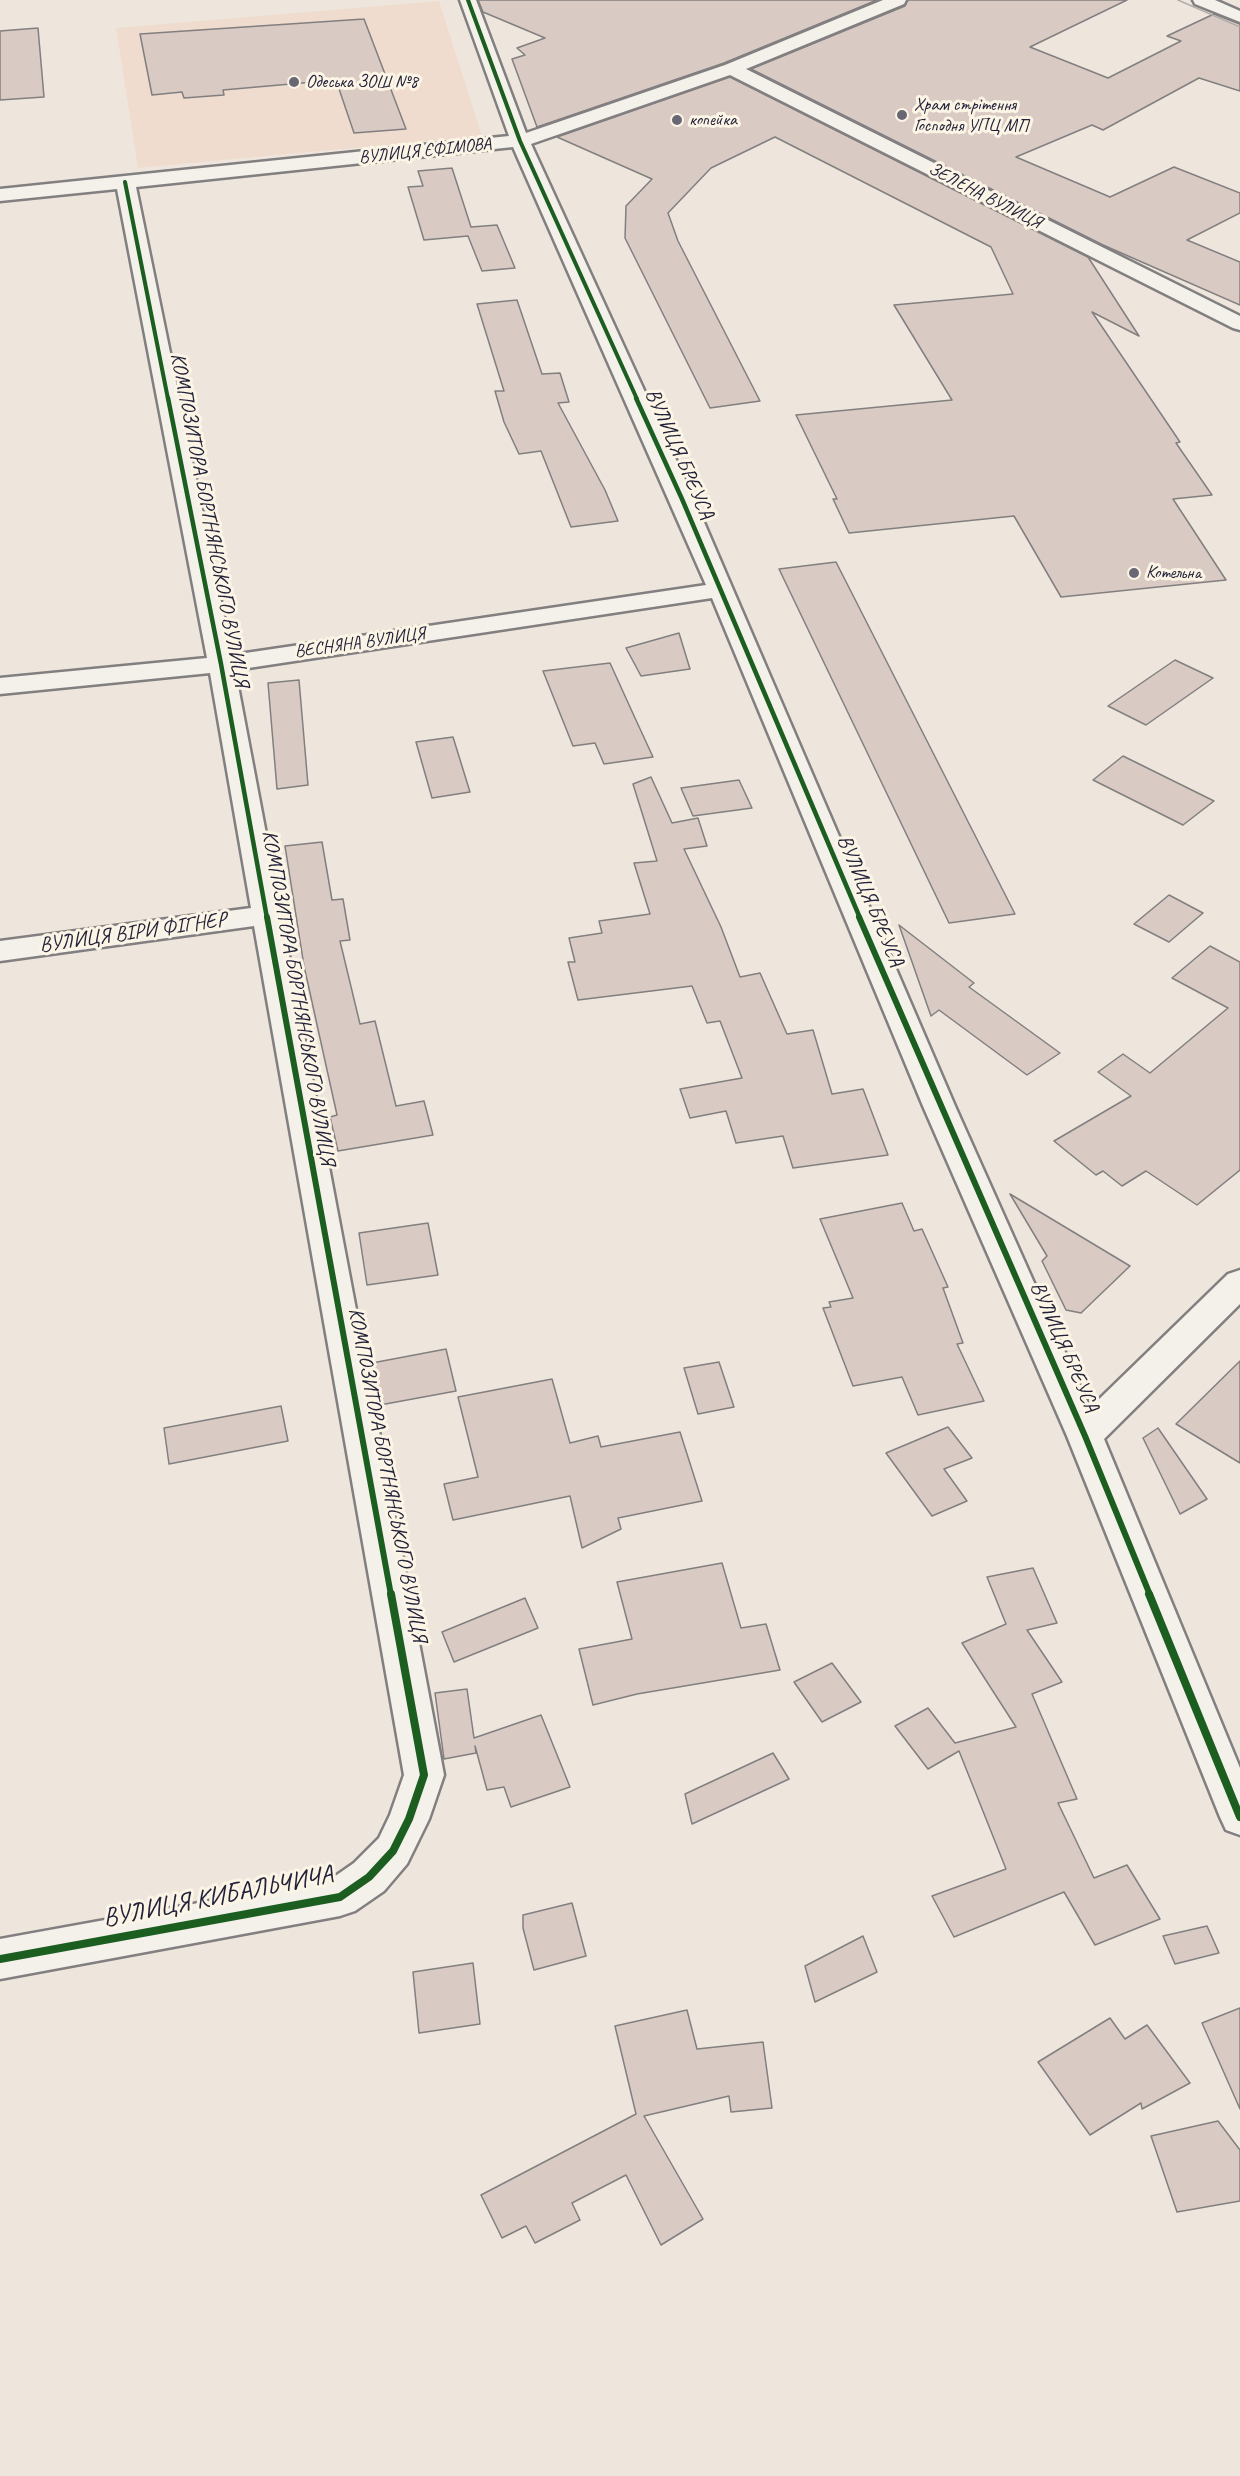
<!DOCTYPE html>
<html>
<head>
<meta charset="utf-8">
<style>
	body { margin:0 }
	canvas { display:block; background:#eee6dd }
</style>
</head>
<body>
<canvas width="1240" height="2476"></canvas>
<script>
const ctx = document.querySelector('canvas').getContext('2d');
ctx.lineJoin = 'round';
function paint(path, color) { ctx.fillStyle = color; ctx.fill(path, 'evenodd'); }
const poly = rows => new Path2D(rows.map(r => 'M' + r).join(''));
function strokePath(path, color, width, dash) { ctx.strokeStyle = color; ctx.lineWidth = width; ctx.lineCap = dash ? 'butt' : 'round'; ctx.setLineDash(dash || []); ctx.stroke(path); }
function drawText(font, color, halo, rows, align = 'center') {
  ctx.font = font + ' Caveat,sans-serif'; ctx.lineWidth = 6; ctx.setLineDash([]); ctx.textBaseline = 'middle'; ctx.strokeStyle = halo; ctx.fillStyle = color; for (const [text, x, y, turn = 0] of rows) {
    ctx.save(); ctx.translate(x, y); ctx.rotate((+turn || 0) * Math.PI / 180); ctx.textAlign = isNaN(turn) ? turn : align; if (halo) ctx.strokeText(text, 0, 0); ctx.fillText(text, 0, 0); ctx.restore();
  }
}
paint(poly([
	[439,1,482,136,138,168,116,28]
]), '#efdcce');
const building = poly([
	[478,0,877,0,724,63,537,127,512,59,525,55,517,48,545,38,483,12,478,0],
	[908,0,1127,0,1030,47,1108,78,1181,41,1167,36,1214,14,1240,24,1240,91,1199,78,1103,130,1092,125,1016,157,1110,197,1174,167,1240,193,1240,213,1187,240,1240,262,1240,305,1103,245,751,69,905,6,908,0],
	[364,19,406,129,354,133,336,80,223,90,224,95,184,98,182,92,152,95,140,34,364,19],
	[38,28,44,97,0,100,0,31,38,28],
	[730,77,1088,257,1139,336,1092,312,1180,442,1176,443,1212,495,1173,499,1226,580,1061,597,1014,516,849,533,833,499,837,499,796,415,952,400,894,305,1013,294,991,247,775,137,711,168,668,213,678,241,760,401,710,408,625,238,626,206,652,179,557,137,730,77],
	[452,168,471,227,497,225,515,268,482,271,468,236,424,240,408,187,423,186,418,171,452,168],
	[517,300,542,374,560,373,569,402,558,403,605,490,618,521,571,527,541,451,519,454,504,422,495,391,504,391,477,304,517,300],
	[836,562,1015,914,949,923,779,569,836,562],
	[679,633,690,669,641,676,626,648,679,633],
	[1175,660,1213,678,1146,725,1108,706,1175,660],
	[610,663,635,718,653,757,604,764,595,743,573,746,543,671,610,663],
	[299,680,308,785,277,789,268,683,299,680],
	[453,737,470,792,432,798,416,742,453,737],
	[1123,756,1214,801,1183,825,1093,780,1123,756],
	[651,777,672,823,698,818,707,846,684,849,721,927,740,977,760,973,787,1034,813,1030,832,1094,863,1089,888,1155,793,1168,783,1136,736,1143,726,1111,690,1118,680,1089,742,1078,720,1021,707,1023,692,986,578,1000,568,962,575,962,569,938,602,933,599,921,650,914,634,863,657,861,633,784,651,777],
	[739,780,752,808,693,816,681,788,739,780],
	[322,842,332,900,343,899,350,940,340,941,360,1024,375,1021,396,1106,424,1101,433,1135,338,1151,330,1117,337,1115,304,966,285,846,322,842],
	[1169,895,1203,913,1169,942,1134,924,1169,895],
	[899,925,974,983,969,987,1060,1053,1027,1075,939,1010,931,1016,899,925],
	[1210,946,1240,962,1240,1170,1197,1205,1146,1171,1122,1186,1103,1171,1096,1175,1054,1141,1131,1096,1098,1072,1123,1054,1150,1073,1228,1008,1172,978,1210,946],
	[1010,1194,1130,1266,1081,1313,1066,1310,1042,1261,1047,1256,1010,1194],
	[902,1203,914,1231,922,1229,948,1287,943,1288,963,1343,957,1344,984,1401,918,1415,902,1377,853,1386,823,1308,831,1307,829,1302,853,1298,820,1219,902,1203],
	[428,1223,438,1275,367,1285,359,1233,428,1223],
	[446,1349,456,1391,380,1405,372,1363,446,1349],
	[1240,1361,1240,1463,1176,1424,1240,1361],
	[719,1362,734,1407,698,1414,684,1368,719,1362],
	[552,1379,570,1443,598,1436,601,1447,680,1432,702,1501,618,1518,621,1529,582,1548,570,1496,453,1520,444,1484,478,1477,458,1397,552,1379],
	[281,1406,288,1441,169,1464,164,1428,281,1406],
	[948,1427,972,1458,944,1469,967,1501,932,1516,886,1453,948,1427],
	[1158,1428,1207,1499,1180,1514,1143,1438,1158,1428],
	[722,1563,741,1628,766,1624,780,1670,637,1694,593,1705,579,1649,632,1639,617,1582,722,1563],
	[1033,1568,1057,1623,1027,1630,1062,1682,1032,1694,1077,1799,1058,1803,1094,1878,1127,1865,1160,1919,1095,1945,1064,1892,954,1937,932,1896,1006,1869,959,1751,928,1769,895,1726,928,1708,955,1743,1016,1727,962,1643,1006,1624,987,1577,1033,1568],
	[525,1598,538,1628,454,1662,442,1632,525,1598],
	[832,1663,861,1702,822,1722,794,1682,832,1663],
	[467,1689,474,1738,541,1715,570,1787,511,1807,504,1787,487,1790,475,1746,476,1753,444,1759,435,1693,467,1689],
	[773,1753,789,1779,692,1824,685,1794,773,1753],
	[572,1903,586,1956,534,1970,523,1928,523,1915,572,1903],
	[1207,1926,1219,1953,1175,1964,1163,1936,1207,1926],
	[863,1936,877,1972,815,2002,805,1966,863,1936],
	[473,1963,480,2024,419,2033,413,1972,473,1963],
	[1240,2008,1240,2109,1202,2023,1240,2008],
	[687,2010,697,2049,763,2042,772,2108,731,2112,729,2096,644,2116,703,2219,661,2245,626,2175,572,2203,580,2220,535,2243,526,2226,502,2238,481,2195,636,2114,615,2026,687,2010],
	[1110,2018,1125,2039,1147,2025,1190,2083,1142,2109,1141,2103,1090,2135,1038,2062,1110,2018],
	[1218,2121,1240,2150,1240,2201,1177,2212,1151,2136,1218,2121]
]);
paint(building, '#d9cac3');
strokePath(building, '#827f80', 1.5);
const minor = poly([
	[460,0,476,0,526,133,725,65,883,0,906,0,904,4,746,69,1240,316,1240,330,1233,328,730,75,531,144,694,499,955,1106,1090,1408,1228,1274,1240,1270,1240,1304,1104,1439,1240,1768,1240,1835,1226,1830,1220,1817,1067,1436,923,1106,712,598,235,670,444,1775,429,1819,407,1864,384,1891,355,1911,340,1916,0,1979,0,1939,331,1879,354,1863,379,1838,390,1815,404,1775,254,926,0,961,0,941,251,908,210,673,0,694,0,678,207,658,117,189,0,201,0,189,509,136,460,0],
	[513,147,706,585,232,655,136,187,513,147],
	[1193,0,1215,0,1240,11,1240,22,1195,4,1193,0]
]);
strokePath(minor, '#827f80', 5);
paint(minor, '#f4f0ea');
strokePath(poly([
	[1178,0,1240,27]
]), '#afacab', 1.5);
strokePath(poly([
	[468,0,520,141,637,399],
	[125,182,168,399]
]), '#1b5e20', 4);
strokePath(poly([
	[168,398,221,664,267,918],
	[636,398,682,499,860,918]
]), '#1b5e20', 4.5);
strokePath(poly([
	[267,917,391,1595],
	[859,917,1085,1436,1150,1595]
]), '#1b5e20', 6);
strokePath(poly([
	[1149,1594,1240,1817],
	[0,1959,340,1897,369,1877,393,1851,409,1819,424,1775,391,1594]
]), '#1b5e20', 8);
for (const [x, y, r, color] of [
	[294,82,6,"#696774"],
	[902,115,6,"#696774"],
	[677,120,6,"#696774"],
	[1134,573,6,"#696774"]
]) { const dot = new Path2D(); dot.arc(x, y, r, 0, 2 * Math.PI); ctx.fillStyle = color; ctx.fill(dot); strokePath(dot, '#fcf5e5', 2); }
drawText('18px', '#22223b', '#fcf5e5', [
	["Одеська ЗОШ №8",306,82],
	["Храм стрітення",914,105],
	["Господня УПЦ МП",914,126],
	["копейка",689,120],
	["Котельна",1146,573]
], 'left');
drawText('18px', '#22223b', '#fcf5e5', [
	["ВУЛИЦЯ ЄФІМОВА",425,151,-6],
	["ЗЕЛЕНА ВУЛИЦЯ",985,196,27],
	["ВЕСНЯНА ВУЛИЦЯ",360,643,-8]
]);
drawText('21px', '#22223b', '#fcf5e5', [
	["ВУЛИЦЯ БРЕУСА",679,454,66],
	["КОМПОЗИТОРА БОРТНЯНСЬКОГО ВУЛИЦЯ",209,520,79],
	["ВУЛИЦЯ БРЕУСА",870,901,67],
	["ВУЛИЦЯ ВІРИ ФІГНЕР",133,933,-8],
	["КОМПОЗИТОРА БОРТНЯНСЬКОГО ВУЛИЦЯ",298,998,80],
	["ВУЛИЦЯ БРЕУСА",1064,1347,66],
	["КОМПОЗИТОРА БОРТНЯНСЬКОГО ВУЛИЦЯ",387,1475,79]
]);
drawText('26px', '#22223b', '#fcf5e5', [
	["ВУЛИЦЯ КИБАЛЬЧИЧА",218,1897,-11]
]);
</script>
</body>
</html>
